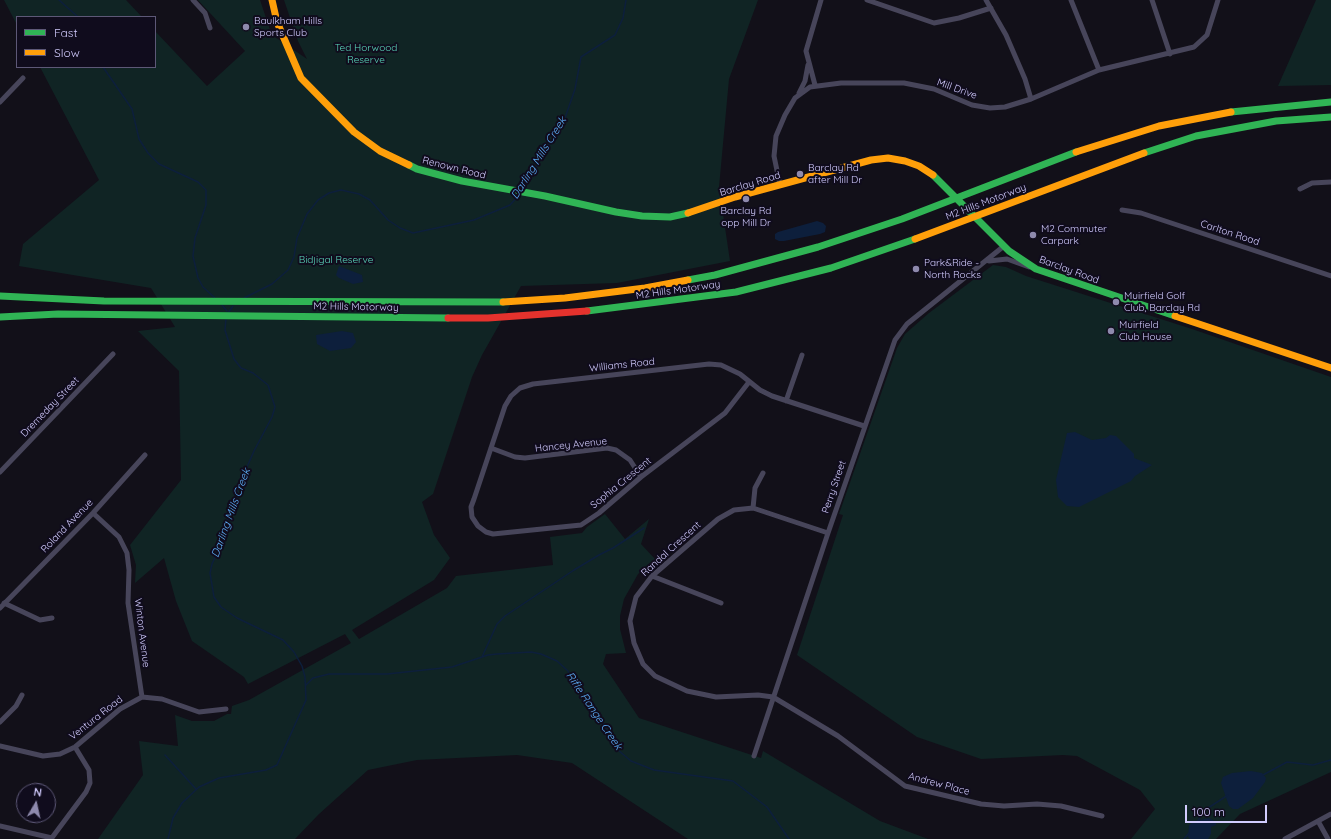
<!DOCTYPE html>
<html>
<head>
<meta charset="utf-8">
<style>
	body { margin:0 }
	#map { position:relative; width:1331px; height:839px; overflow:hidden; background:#121019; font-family:Quicksand,sans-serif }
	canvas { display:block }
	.legend { position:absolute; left:16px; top:16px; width:140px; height:52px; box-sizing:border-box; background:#100c1d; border:1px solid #5d5877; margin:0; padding:5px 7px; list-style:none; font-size:12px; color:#d1cbfd }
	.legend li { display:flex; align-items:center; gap:8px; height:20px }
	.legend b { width:20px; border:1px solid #5d5877 }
	.north { position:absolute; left:16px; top:783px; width:40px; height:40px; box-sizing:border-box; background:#100c1d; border:1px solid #5d5877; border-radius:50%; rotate:9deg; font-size:11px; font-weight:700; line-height:16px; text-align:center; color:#d1cbfd }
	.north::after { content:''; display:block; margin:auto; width:14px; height:18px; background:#8e8aad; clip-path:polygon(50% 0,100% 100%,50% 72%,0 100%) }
	.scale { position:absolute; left:1185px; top:805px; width:82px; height:18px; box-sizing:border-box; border:2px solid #d1cbfd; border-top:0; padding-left:5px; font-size:12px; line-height:14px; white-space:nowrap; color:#d1cbfd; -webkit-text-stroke:3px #100c1d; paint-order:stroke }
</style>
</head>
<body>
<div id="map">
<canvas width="1331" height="839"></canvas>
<ul class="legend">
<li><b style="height:5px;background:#30b455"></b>Fast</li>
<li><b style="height:5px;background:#ff9f0a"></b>Slow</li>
</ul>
<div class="north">N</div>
<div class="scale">100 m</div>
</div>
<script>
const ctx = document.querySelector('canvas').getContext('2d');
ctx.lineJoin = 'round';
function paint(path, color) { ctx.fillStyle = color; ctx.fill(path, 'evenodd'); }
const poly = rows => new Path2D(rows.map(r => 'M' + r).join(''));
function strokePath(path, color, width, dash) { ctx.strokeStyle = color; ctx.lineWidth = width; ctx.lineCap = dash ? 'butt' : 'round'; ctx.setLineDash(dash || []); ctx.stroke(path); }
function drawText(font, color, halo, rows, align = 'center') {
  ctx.font = font + ' Quicksand,sans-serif'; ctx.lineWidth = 4; ctx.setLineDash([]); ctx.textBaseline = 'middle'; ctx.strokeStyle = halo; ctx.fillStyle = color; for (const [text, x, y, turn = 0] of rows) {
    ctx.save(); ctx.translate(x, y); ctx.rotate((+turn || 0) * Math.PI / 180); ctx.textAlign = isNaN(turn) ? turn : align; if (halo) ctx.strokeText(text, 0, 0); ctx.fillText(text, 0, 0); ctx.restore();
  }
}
paint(poly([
	[4,0,126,0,142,17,17,17,17,25],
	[198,0,260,0,270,30,269,33,307,59,298,41,284,0,758,0,729,79,719,187,730,261,617,283,521,286,482,355,472,377,433,494,422,502,434,535,450,558,434,580,352,630,359,639,447,588,456,576,553,565,550,537,582,533,587,527,605,514,625,539,649,519,641,544,655,559,638,574,624,599,620,616,620,629,626,653,606,654,603,664,639,718,761,758,763,751,880,821,928,839,688,839,572,763,517,755,417,760,368,770,319,814,295,839,98,839,143,775,139,741,178,746,175,715,192,721,214,721,227,714,231,714,232,706,249,700,351,643,345,634,248,684,244,677,192,641,176,601,164,558,135,583,136,565,130,545,181,480,179,371,138,331,175,327,151,288,19,266,23,244,99,180,40,67,155,67,155,31,207,86,245,51],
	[1316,0,1331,0,1331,85,1278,86],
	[993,265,1006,267,1026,276,1192,329,1331,377,1331,772,1240,814,1216,839,1131,839,1155,809,1140,790,1077,756,1063,755,981,759,917,737,797,655,843,515,839,514,897,348,905,334,929,313]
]), '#102424');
paint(poly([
	[817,221,823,223,826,226,825,232,820,234,784,241,779,241,775,239,775,234,778,232],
	[339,266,362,275,363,282,353,284,339,278,336,275],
	[342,331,353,333,356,342,351,348,330,351,317,344,316,335],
	[1075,432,1092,440,1106,438,1110,435,1116,436,1134,454,1134,458,1152,465,1135,476,1131,481,1079,507,1067,506,1058,497,1056,480,1067,433],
	[1251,771,1262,773,1266,778,1265,782,1253,798,1238,809,1233,809,1229,806,1221,783,1223,777,1232,773],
	[1209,818,1216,822,1216,825,1211,827,1211,834,1208,839,1190,839,1188,837,1189,825,1195,821]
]), '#0d1f3c');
strokePath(poly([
	[59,0,78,17],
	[103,67,132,109,139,139,148,153,159,164,198,182,206,190,206,205,195,238,193,256,198,278,203,287,215,298],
	[523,189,565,118,575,89,581,57,615,35,623,18,626,0],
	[244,298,272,284,288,270,294,257,297,238,307,214,318,200,329,193,341,190,359,194,370,200,388,220,400,228,413,233,474,220,510,205,520,194],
	[222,305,227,311],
	[228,313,233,306],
	[482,657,497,624,505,616,574,570,599,555,613,548,644,528],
	[306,685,313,678,329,674,387,674,452,667,488,655,497,654,531,652,541,654,557,661,568,671,576,688,601,720,618,750,631,761,654,770,733,781,767,807,789,839],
	[165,755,196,789],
	[1263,775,1287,762,1313,765,1331,760],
	[1197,822,1205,810,1228,795],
	[168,839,173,818,182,803,199,787,219,778,266,770,277,765,306,700,305,677,302,666,294,652,283,640,237,618,221,607,214,597,210,573,212,564,223,539,229,514,239,485,254,451,272,417,275,407,268,385,253,373,241,368,234,359,225,330,226,318],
	[1184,839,1189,833]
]), '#0d1f3c', 1.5);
strokePath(poly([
	[193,0,205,13,210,28],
	[867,0,934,23,959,18,991,8],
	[986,0,1006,35,1025,79,1031,99],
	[1071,0,1099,70],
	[1152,0,1170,54],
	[815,85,806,51,821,0],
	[799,93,805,81,808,65],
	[0,102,23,78],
	[780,185,774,156,776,136,785,115,795,98,810,87,841,83,904,83,934,89,972,105,990,108,1005,107,1031,99,1099,70,1194,47,1207,35,1218,0],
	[1300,189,1312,183,1331,182],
	[1122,210,1141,213,1331,276],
	[989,261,1007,259,1029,267],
	[749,382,725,413,641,477,599,513,581,525,493,534,486,532,478,526,472,517,471,507,474,499,505,406,511,396,520,388,533,384,709,364,721,365,740,374,760,390,772,396,864,426],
	[786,401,802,355],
	[491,448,515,457,525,458,607,448,616,450,630,460,641,477],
	[0,472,113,354],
	[753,508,755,488,763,473],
	[93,513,119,537,127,553,129,570,128,603,142,697],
	[828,533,753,508,734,510,718,519,652,576,636,597,630,621,634,643,643,664,655,676,687,691,716,697,758,695,773,697,838,736,905,786,981,804,1004,806,1037,804,1061,806,1102,816],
	[652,576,721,603],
	[4,603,40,620,52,618],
	[0,608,93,513,145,455],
	[0,722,16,706,22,695],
	[0,746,43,756,60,754,75,747,120,709,142,697,162,699,199,712,226,709],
	[754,756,828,533,895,340,907,324,1004,246],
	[1318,821,1328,839],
	[0,826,52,838],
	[51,839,86,792,90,783,89,770,75,747],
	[1285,839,1331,814]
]), '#47455a', 5);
strokePath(poly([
	[1231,112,1331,102],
	[1144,153,1196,136,1276,121,1331,117],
	[409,165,417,169,462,181,545,196,616,212,642,216,670,217,688,213],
	[933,175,1009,251,1036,269,1175,316],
	[688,280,715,275,818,247,902,219,1076,152],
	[0,296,104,301,503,302],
	[587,311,736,292,831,268,915,239],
	[0,317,58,314,448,318]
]), '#30b455', 7);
strokePath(poly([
	[272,0,277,22,301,78,354,132,380,151,409,165],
	[1076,152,1159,126,1231,112],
	[688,213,735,197,871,160,888,158,905,161,919,166,933,175],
	[915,239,1144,153],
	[503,302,565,298,645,288,688,280],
	[1175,316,1331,368]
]), '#ff9f0a', 7);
strokePath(poly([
	[448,318,488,318,587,311]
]), '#e5322d', 7);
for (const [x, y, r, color] of [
	[246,27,4,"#8e8aad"],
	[800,174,4,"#8e8aad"],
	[746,199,4,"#8e8aad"],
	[1033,235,4,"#8e8aad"],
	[916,269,4,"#8e8aad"],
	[1116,302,4,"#8e8aad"],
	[1111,331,4,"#8e8aad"]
]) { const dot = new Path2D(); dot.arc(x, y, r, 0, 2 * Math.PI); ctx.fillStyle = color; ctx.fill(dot); strokePath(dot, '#100c1d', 1.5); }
drawText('10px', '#d1cbfd', '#100c1d', [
	["Baulkham Hills",254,21],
	["Sports Club",254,33],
	["Barclay Rd",808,168],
	["after Mill Dr",808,180],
	["Barclay Rd",746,211,"center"],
	["opp Mill Dr",746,223,"center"],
	["M2 Commuter",1041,229],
	["Carpark",1041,241],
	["Park&Ride -",924,263],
	["North Rocks",924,275],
	["Muirfield Golf",1124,296],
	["Club, Barclay Rd",1124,308],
	["Muirfield",1119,325],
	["Club House",1119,337]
], 'left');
drawText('10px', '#5bd9bc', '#100c1d', [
	["Ted Horwood",366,48],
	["Reserve",366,60],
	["Bidjigal Reserve",336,260]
]);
drawText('10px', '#d1cbfd', '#100c1d', [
	["Mill Drive",957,89,20],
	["Renown Road",454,168,14],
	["Barclay Road",750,184,-17],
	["M2 Hills Motorway",986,202,-21],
	["Carlton Road",1230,233,18],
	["Barclay Road",1069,270,20],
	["M2 Hills Motorway",678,290,-8],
	["M2 Hills Motorway",356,307,1],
	["Williams Road",622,365,-6],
	["Dremeday Street",50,407,-46],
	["Hancey Avenue",571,445,-6],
	["Sophia Crescent",621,483,-39],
	["Perry Street",834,487,-71],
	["Roland Avenue",67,526,-46],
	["Randal Crescent",671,549,-42],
	["Winton Avenue",142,633,83],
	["Ventura Road",96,718,-38],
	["Andrew Place",939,784,15]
]);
drawText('italic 11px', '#5daef8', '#100c1d', [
	["Darling Mills Creek",539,158,-58],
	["Darling Mills Creek",231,513,-70],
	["Rifle Range Creek",594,711,56]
]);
</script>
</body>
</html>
